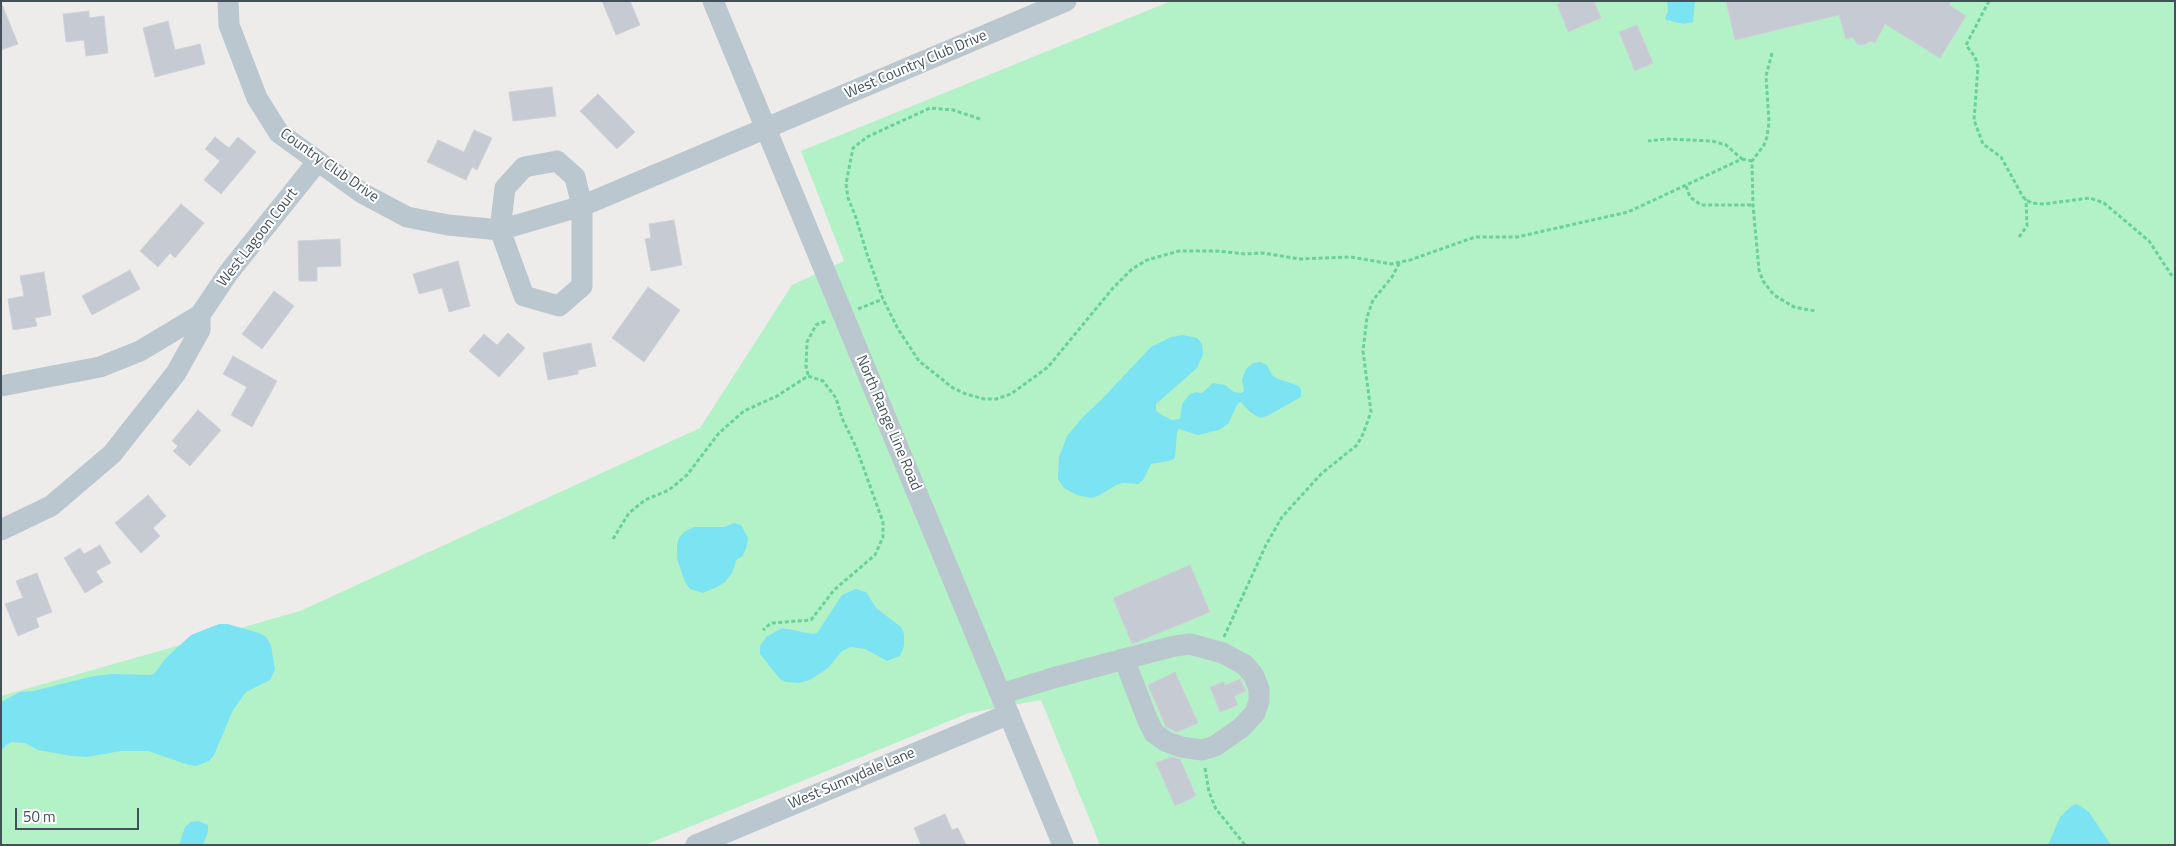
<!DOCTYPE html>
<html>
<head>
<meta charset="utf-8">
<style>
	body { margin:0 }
	#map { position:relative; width:2176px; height:846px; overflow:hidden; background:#eeebeb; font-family:"Titillium Web",sans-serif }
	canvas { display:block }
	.frame { position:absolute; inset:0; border:2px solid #42505a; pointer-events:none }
	.scale { position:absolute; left:15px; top:808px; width:124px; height:22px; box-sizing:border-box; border:2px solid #42505a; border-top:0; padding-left:6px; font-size:15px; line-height:18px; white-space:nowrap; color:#42505a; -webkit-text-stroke:4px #fff; paint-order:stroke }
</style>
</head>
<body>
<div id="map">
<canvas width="2176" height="846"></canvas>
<div class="frame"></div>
<div class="scale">50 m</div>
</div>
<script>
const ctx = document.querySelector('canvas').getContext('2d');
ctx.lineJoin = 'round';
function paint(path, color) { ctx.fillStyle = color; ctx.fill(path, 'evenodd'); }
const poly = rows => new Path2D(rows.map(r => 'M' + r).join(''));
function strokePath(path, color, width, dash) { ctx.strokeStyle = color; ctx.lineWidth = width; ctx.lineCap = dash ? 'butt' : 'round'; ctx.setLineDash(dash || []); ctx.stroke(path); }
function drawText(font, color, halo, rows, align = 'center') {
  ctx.font = font + ' "Titillium Web",sans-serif'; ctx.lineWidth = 4; ctx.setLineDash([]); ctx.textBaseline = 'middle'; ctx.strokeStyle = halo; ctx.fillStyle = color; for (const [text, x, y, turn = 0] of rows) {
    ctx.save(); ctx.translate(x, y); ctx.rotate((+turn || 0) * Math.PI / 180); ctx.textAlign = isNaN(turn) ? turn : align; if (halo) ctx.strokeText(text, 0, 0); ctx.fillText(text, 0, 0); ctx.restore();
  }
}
paint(poly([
	[1171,1,2175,1,2175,845,1100,845,1041,700,969,713,645,845,1,845,1,696,300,611,700,428,792,285,844,261,801,151]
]), '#b3f2c7');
paint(poly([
	[1667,1,1695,1,1693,22,1684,24,1666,20,1665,18,1668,11],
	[1183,335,1197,338,1202,343,1203,354,1197,368,1156,404,1156,411,1162,415,1172,420,1180,419,1182,404,1189,395,1195,392,1202,393,1213,383,1225,385,1234,392,1241,393,1244,391,1242,380,1246,369,1253,363,1260,362,1267,365,1272,375,1278,379,1299,386,1301,390,1301,397,1267,416,1260,418,1250,412,1241,402,1238,403,1228,424,1219,430,1198,435,1179,429,1177,432,1175,458,1169,461,1151,464,1143,480,1138,484,1123,483,1116,485,1098,496,1091,498,1077,495,1064,488,1058,479,1059,457,1067,436,1082,418,1103,398,1151,347,1171,337],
	[734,523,741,525,748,538,746,549,742,557,737,559,732,573,725,582,717,587,703,593,690,589,685,582,677,559,677,545,679,538,684,532,694,527,724,527],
	[856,589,866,592,876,608,901,627,904,634,904,646,900,656,887,661,865,649,851,647,842,651,828,668,810,680,799,683,786,682,780,679,760,654,760,646,766,637,782,628,813,634,817,633,842,595],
	[219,624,228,624,259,633,266,637,271,645,275,670,270,680,246,692,233,710,214,755,209,761,196,766,189,765,148,751,121,751,87,757,72,756,38,750,25,743,12,742,6,745,1,751,1,702,20,692,33,691,94,676,112,674,150,675,155,673,165,659,191,635],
	[2077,804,2089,812,2111,845,2048,845,2060,817,2071,806],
	[198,821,208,825,208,832,203,845,179,845,185,827,191,822]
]), '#7ce3f3');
const building = poly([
	[602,1,630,1,640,25,616,35,602,1],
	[1564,1,1594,1,1601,18,1568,32,1557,4,1564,1],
	[1726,1,1951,1,1949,5,1966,16,1940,58,1885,24,1875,43,1870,41,1865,45,1857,44,1853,37,1846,39,1839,15,1735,40,1726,1],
	[1,2,18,44,1,50,1,2],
	[89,11,89,18,104,16,108,53,86,56,84,40,66,42,63,14,89,11],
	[168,21,175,50,200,44,205,64,155,77,143,28,168,21],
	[1637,25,1653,63,1635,71,1619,32,1637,25],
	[552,87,556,116,513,121,509,92,552,87],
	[598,94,635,132,617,149,580,111,598,94],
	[474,130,492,138,477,170,472,167,466,180,427,162,438,140,464,152,474,130],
	[215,137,229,148,238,137,256,152,221,194,204,180,220,161,205,149,215,137],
	[181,204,204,223,175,258,170,253,158,267,140,251,181,204],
	[674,220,682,265,651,271,645,239,651,238,649,224,674,220],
	[340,239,341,266,317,267,317,281,299,281,298,241,340,239],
	[458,261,470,306,449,312,442,288,419,294,413,274,458,261],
	[130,270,140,289,92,315,82,296,130,270],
	[44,272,51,315,35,318,37,326,13,330,8,299,24,296,20,276,44,272],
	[648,287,680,310,644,362,612,338,648,287],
	[274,291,294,306,262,349,242,334,274,291],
	[508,333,525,348,499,377,469,351,484,334,497,345,508,333],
	[591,343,596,366,578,370,578,374,548,380,543,353,591,343],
	[233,356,277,381,252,427,231,415,247,387,223,374,233,356],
	[198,410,221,430,190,466,173,451,178,446,172,441,198,410],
	[148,495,166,516,153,528,160,536,141,553,115,523,148,495],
	[100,545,111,563,96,571,103,582,85,593,64,558,80,548,84,554,100,545],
	[1190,565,1210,612,1132,644,1113,598,1190,565],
	[37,573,52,612,36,618,39,627,18,636,5,604,23,598,16,581,37,573],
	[1175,672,1198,723,1177,732,1166,727,1148,685,1175,672],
	[1240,679,1246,691,1234,696,1238,705,1220,712,1210,687,1224,682,1225,685,1240,679],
	[1171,757,1180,759,1196,796,1175,806,1156,763,1171,757],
	[945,814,952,830,958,828,966,845,921,845,914,828,945,814]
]);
paint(building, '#c6cad2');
strokePath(building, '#ced2d8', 1);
strokePath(poly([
	[1989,1,1966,45,1975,57,1978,67,1974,120,1983,144,2001,157,2023,197,2031,203,2044,204,2090,198,2104,203,2149,241,2172,276],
	[1772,53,1766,76,1769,122,1767,137,1764,145,1752,161,1753,205,1759,270,1763,281,1774,295,1794,307,1815,311],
	[980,119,953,110,930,108,867,137,853,148,846,184,848,198,855,215,867,254,883,299,898,329,919,361,953,388,966,394,984,399,996,399,1011,394,1048,367,1113,288,1132,269,1147,260,1179,251,1218,251,1245,254,1263,253,1300,259,1351,257,1391,264,1410,260,1475,237,1517,237,1628,212,1742,159,1726,145,1712,141,1666,139,1648,141],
	[1742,159,1752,161],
	[1686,186,1690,197,1701,205,1753,205],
	[2019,237,2027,226,2026,199],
	[858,309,883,299],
	[808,375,806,366,807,342,816,325,826,321],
	[613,539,629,513,645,500,669,490,687,475,719,433,744,411,777,396,808,376,823,381,836,398,842,418,856,447,883,522,883,537,875,555,834,590,811,620,771,623,763,630],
	[1224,637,1266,545,1282,517,1321,474,1357,445,1363,434,1371,412,1363,351,1367,317,1373,300,1392,277,1400,262],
	[1205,768,1209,792,1216,809,1245,845]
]), '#69d297', 3, [4, 2.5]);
strokePath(poly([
	[228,1,229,25,257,98,279,133,362,193,407,217,448,225,500,230,582,206,1066,1],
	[713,1,1063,845],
	[557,161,575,177,582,206,582,286,559,306,524,296,500,230,505,188,524,167,557,161],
	[200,315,229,272,318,161],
	[1,386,100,367,140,351,200,315,200,330,176,373,112,454,51,506,1,530],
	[1001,694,1053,678,1124,659,1175,646,1190,644,1223,653,1245,665,1254,676,1259,689,1259,701,1255,713,1241,728,1215,746,1202,750,1181,747,1165,741,1154,733,1148,721,1124,659],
	[696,845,1009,714]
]), '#bac7cf', 21);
drawText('15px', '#42505a', '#fff', [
	["West Country Club Drive",916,65,-23],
	["Country Club Drive",329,166,35],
	["West Lagoon Court",258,238,-52],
	["North Range Line Road",888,423,67],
	["West Sunnydale Lane",852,779,-23]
]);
</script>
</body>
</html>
